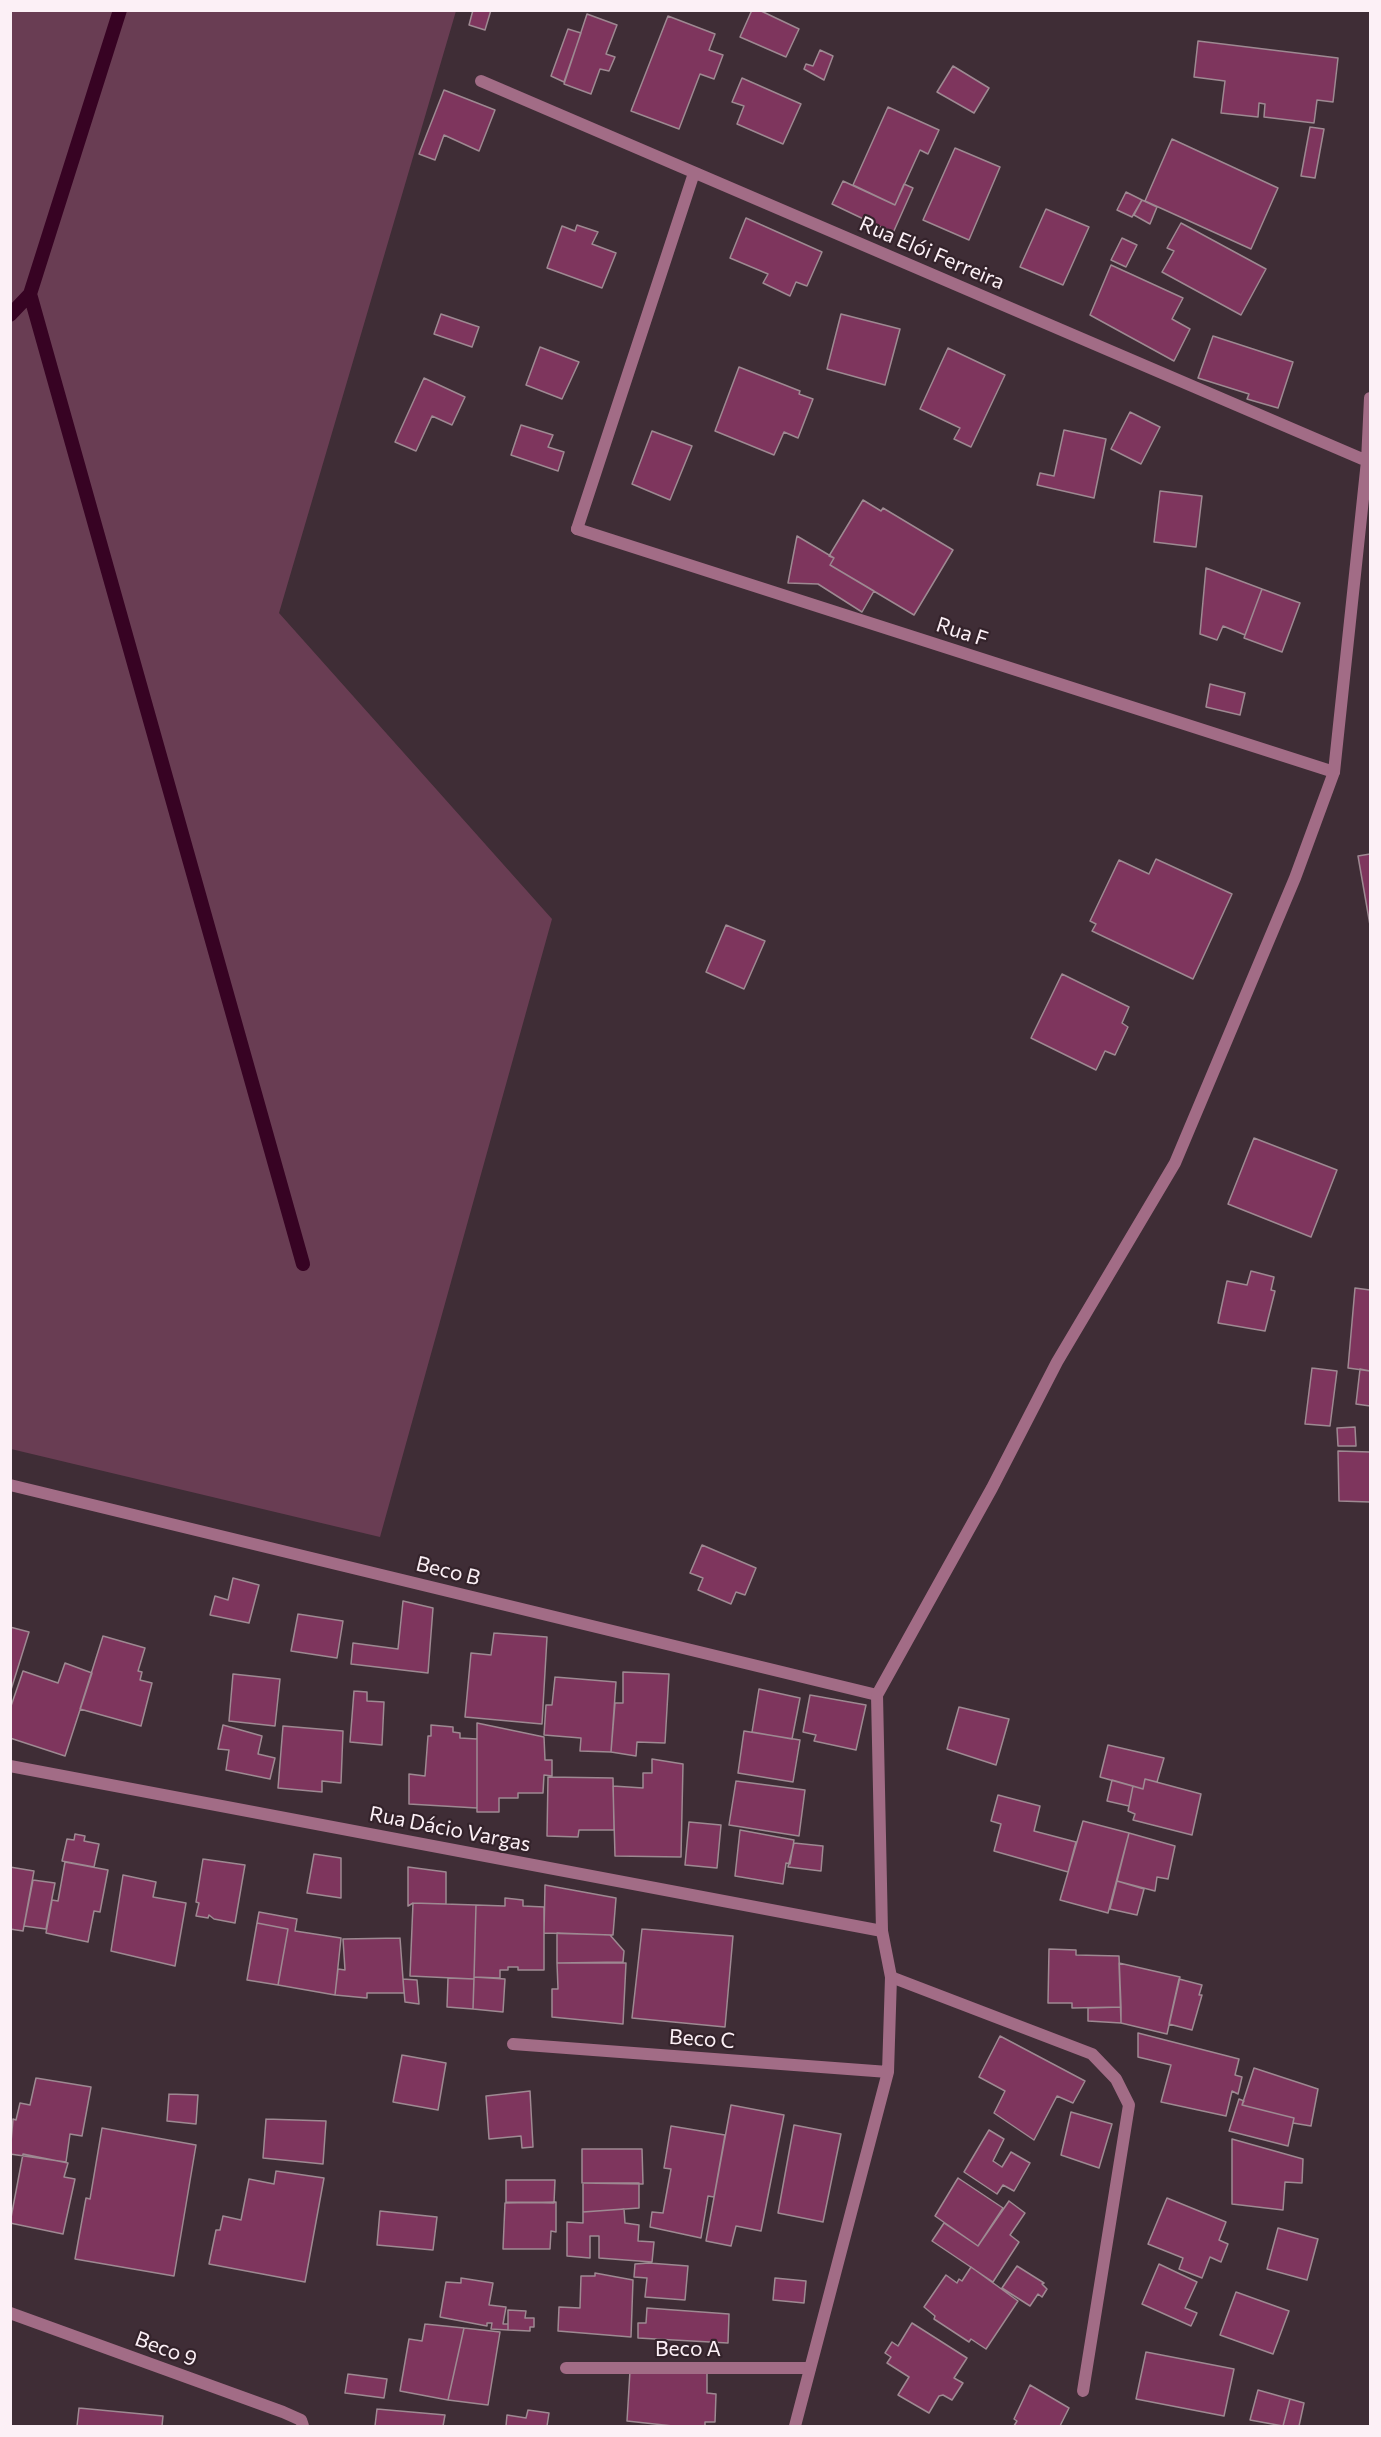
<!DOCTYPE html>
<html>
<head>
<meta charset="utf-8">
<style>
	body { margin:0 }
	#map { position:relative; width:1381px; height:2437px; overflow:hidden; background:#3f2d36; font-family:Commissioner,sans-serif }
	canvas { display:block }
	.frame { position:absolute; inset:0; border:12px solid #fcf0f6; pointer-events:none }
</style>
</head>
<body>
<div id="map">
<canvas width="1381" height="2437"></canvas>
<div class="frame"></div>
</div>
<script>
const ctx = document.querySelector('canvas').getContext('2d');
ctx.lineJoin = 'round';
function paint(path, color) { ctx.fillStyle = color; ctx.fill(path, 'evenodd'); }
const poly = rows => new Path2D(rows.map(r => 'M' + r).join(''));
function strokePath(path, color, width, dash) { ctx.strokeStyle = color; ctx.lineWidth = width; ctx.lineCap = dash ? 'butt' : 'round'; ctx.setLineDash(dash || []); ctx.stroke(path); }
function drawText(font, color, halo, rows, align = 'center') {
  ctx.font = font + ' Commissioner,sans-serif'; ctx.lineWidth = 4.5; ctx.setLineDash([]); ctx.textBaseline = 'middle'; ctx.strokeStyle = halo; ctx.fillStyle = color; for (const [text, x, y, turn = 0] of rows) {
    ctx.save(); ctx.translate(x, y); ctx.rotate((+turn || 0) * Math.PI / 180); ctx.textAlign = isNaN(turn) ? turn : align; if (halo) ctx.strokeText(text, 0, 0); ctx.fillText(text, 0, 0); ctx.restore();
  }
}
paint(poly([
	[11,10,456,11,279,613,552,919,380,1537,11,1449]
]), '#693d53');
strokePath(poly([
	[30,294,303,1264],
	[10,315,30,294,120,10]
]), '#370323', 14);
const building = poly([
	[473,10,491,10,485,30,469,25,473,10],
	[752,10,759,10,799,29,786,57,740,37,752,10],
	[587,14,617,25,606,54,615,57,609,71,600,69,591,94,564,84,587,14],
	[668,16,715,34,709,50,723,55,714,79,700,74,679,129,631,111,668,16],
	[568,29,581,33,564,82,551,76,568,29],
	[1198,41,1338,58,1333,102,1317,100,1314,123,1264,117,1265,104,1259,103,1258,117,1221,113,1225,81,1194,77,1198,41],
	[820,50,833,56,824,80,804,69,806,64,813,66,820,50],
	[953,66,989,88,974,113,937,92,953,66],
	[742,78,801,104,783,144,737,124,744,106,732,102,742,78],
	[444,90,495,110,479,151,444,135,435,160,419,154,444,90],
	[888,107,939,130,928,154,920,150,895,205,853,185,888,107],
	[1310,127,1324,129,1315,178,1301,176,1310,127],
	[1172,139,1278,188,1251,249,1145,201,1172,139],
	[955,148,1000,167,969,240,923,220,955,148],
	[843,181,895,205,904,184,913,188,893,233,832,204,843,181],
	[1126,192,1142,200,1132,217,1117,210,1126,192],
	[1142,200,1157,207,1150,224,1134,215,1142,200],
	[1046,209,1089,227,1063,285,1020,267,1046,209],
	[746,218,822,252,807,286,796,282,790,296,763,283,768,274,730,258,746,218],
	[1181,223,1266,269,1241,315,1162,272,1174,251,1167,248,1181,223],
	[577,225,598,232,592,244,616,253,602,288,547,268,562,226,575,231,577,225],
	[1122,238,1137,245,1126,267,1111,260,1122,238],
	[1111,265,1183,298,1172,319,1190,329,1174,361,1090,315,1111,265],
	[441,314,479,327,472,347,434,334,441,314],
	[841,314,900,329,885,385,827,369,841,314],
	[1213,336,1293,362,1278,408,1247,399,1249,394,1198,378,1213,336],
	[540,347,579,362,562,399,526,385,540,347],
	[948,348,1005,375,971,447,954,439,960,428,920,409,948,348],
	[739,367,800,391,799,394,813,399,798,438,784,432,774,455,715,431,739,367],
	[424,378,465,397,452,425,432,416,416,451,395,442,424,378],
	[1130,412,1160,427,1141,464,1111,449,1130,412],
	[521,425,553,435,548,447,564,452,558,471,511,455,521,425],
	[1064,430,1106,439,1094,498,1037,485,1040,473,1054,476,1064,430],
	[652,431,692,446,670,500,632,484,652,431],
	[1160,491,1202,496,1196,547,1154,542,1160,491],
	[863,500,881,511,883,508,953,550,914,615,830,565,834,558,829,556,863,500],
	[797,536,834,558,830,565,874,591,862,612,818,584,788,583,797,536],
	[1206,568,1262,589,1245,635,1223,626,1217,640,1200,634,1206,568],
	[1262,589,1300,603,1282,652,1244,638,1262,589],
	[1210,684,1245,693,1240,715,1206,707,1210,684],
	[1370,854,1370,925,1358,856,1370,854],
	[1156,859,1232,894,1193,979,1092,931,1096,924,1090,921,1119,860,1149,874,1156,859],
	[726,925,765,941,744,989,706,972,726,925],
	[1062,974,1129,1007,1122,1023,1128,1027,1115,1055,1105,1051,1096,1070,1031,1038,1062,974],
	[1254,1138,1337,1170,1311,1237,1228,1204,1254,1138],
	[1251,1271,1274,1277,1271,1290,1275,1291,1265,1331,1218,1323,1227,1281,1247,1285,1251,1271],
	[1355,1288,1370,1290,1370,1371,1348,1368,1355,1288],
	[1312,1368,1337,1371,1330,1426,1305,1424,1312,1368],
	[1360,1369,1370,1371,1370,1406,1356,1404,1360,1369],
	[1355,1427,1356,1446,1338,1446,1337,1428,1355,1427],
	[1338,1451,1370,1452,1370,1502,1339,1501,1338,1451],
	[702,1545,756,1568,745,1595,736,1592,731,1604,698,1590,703,1578,690,1573,702,1545],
	[233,1578,259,1585,249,1623,210,1615,215,1596,228,1600,233,1578],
	[403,1601,433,1608,428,1673,351,1664,353,1643,398,1649,403,1601],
	[298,1614,343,1621,337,1658,291,1651,298,1614],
	[10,1627,29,1632,10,1693,10,1627],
	[494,1633,547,1637,542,1724,465,1717,471,1653,491,1655,494,1633],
	[103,1636,145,1648,138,1671,142,1672,140,1680,152,1683,141,1726,80,1709,103,1636],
	[65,1663,92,1673,65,1756,10,1738,10,1709,23,1671,58,1683,65,1663],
	[623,1672,669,1674,665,1743,637,1742,636,1756,611,1752,615,1703,623,1703,623,1672],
	[233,1674,280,1679,275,1726,229,1721,233,1674],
	[555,1677,616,1682,611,1752,580,1751,581,1738,544,1735,546,1705,552,1705,555,1677],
	[759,1689,800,1698,792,1739,752,1732,759,1689],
	[354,1691,367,1692,367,1701,384,1702,382,1745,350,1742,354,1691],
	[810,1695,866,1705,856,1750,814,1741,816,1735,803,1732,810,1695],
	[959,1707,1009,1719,996,1765,947,1749,959,1707],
	[477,1723,544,1737,545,1760,552,1760,552,1776,544,1775,543,1793,518,1793,518,1798,499,1798,499,1812,477,1812,477,1723],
	[223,1725,262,1736,258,1754,275,1758,270,1779,226,1770,229,1750,218,1749,223,1725],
	[431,1725,453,1727,453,1732,460,1733,460,1738,477,1739,477,1808,409,1804,409,1774,425,1776,428,1736,431,1736,431,1725],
	[283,1726,343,1731,341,1783,322,1781,322,1792,278,1788,283,1726],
	[744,1731,800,1740,793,1782,738,1773,744,1731],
	[1108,1745,1164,1758,1157,1782,1145,1779,1143,1789,1100,1777,1108,1745],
	[652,1759,683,1764,681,1857,615,1856,613,1786,643,1788,643,1773,652,1773,652,1759],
	[548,1777,613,1778,614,1830,579,1830,578,1837,547,1836,548,1777],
	[1145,1779,1201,1794,1192,1835,1133,1820,1135,1814,1128,1811,1133,1786,1143,1789,1145,1779],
	[1112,1780,1133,1786,1129,1806,1107,1801,1112,1780],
	[736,1781,805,1790,799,1836,729,1825,736,1781],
	[998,1795,1040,1806,1034,1831,1076,1842,1068,1872,994,1851,1001,1824,991,1821,998,1795],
	[1083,1821,1129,1833,1108,1913,1060,1900,1083,1821],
	[689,1822,721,1825,717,1868,685,1865,689,1822],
	[740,1830,794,1840,790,1864,786,1863,783,1884,735,1876,740,1830],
	[1129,1833,1175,1846,1168,1879,1157,1877,1155,1891,1117,1881,1129,1833],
	[75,1834,85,1836,84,1841,99,1844,94,1867,62,1861,67,1839,74,1840,75,1834],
	[794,1843,823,1846,821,1871,788,1867,794,1843],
	[314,1854,341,1858,341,1898,307,1893,314,1854],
	[203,1859,245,1865,235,1923,214,1919,209,1915,208,1918,196,1916,199,1903,196,1902,203,1859],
	[65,1862,108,1870,100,1912,94,1911,88,1942,46,1933,52,1900,58,1901,65,1862],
	[10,1867,34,1871,23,1931,10,1929,10,1867],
	[408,1867,446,1872,446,1904,413,1903,408,1906,408,1867],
	[123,1875,156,1882,153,1897,186,1903,175,1966,111,1951,123,1875],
	[33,1880,55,1883,46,1929,24,1926,33,1880],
	[1117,1881,1144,1889,1137,1915,1110,1909,1117,1881],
	[545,1885,616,1898,613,1935,544,1933,545,1885],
	[505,1898,523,1900,523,1906,544,1907,544,1970,518,1970,518,1967,508,1967,508,1970,500,1970,500,1978,474,1977,476,1905,505,1906,505,1898],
	[413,1903,476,1905,474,1979,410,1976,413,1903],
	[259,1912,297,1919,295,1931,341,1938,335,1995,278,1985,288,1929,257,1923,259,1912],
	[257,1923,288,1929,278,1985,247,1980,257,1923],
	[642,1929,733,1936,725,2027,632,2018,642,1929],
	[557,1933,610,1935,624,1951,623,1962,557,1963,557,1933],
	[400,1938,404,1993,367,1993,367,1998,335,1995,338,1969,345,1970,343,1939,400,1938],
	[1049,1949,1076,1950,1076,1955,1119,1956,1121,2007,1072,2008,1072,2003,1048,2003,1049,1949],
	[557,1963,626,1963,623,2024,552,2017,552,1989,558,1989,557,1963],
	[1119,1963,1180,1977,1167,2034,1121,2023,1119,1963],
	[474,1977,505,1979,503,2012,473,2009,474,1977],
	[448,1978,474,1979,473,2009,447,2007,448,1978],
	[403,1979,417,1980,419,2004,405,2002,403,1979],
	[1179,1979,1202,1985,1199,1995,1202,1995,1192,2030,1169,2024,1179,1979],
	[1121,2007,1121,2023,1088,2021,1088,2008,1121,2007],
	[1138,2033,1239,2059,1235,2075,1242,2077,1238,2094,1232,2091,1226,2116,1161,2102,1171,2065,1138,2057,1138,2033],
	[1000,2036,1085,2081,1073,2103,1057,2096,1034,2140,994,2113,1005,2091,979,2077,1000,2036],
	[402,2055,446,2063,438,2110,393,2102,402,2055],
	[1254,2068,1318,2089,1311,2126,1293,2123,1294,2118,1242,2105,1254,2068],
	[36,2078,91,2087,82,2136,70,2134,66,2162,10,2154,13,2119,16,2120,20,2103,30,2105,36,2078],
	[530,2091,533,2147,522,2148,521,2136,489,2139,486,2096,530,2091],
	[169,2094,198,2095,196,2124,167,2121,169,2094],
	[1239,2099,1244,2101,1242,2105,1294,2118,1288,2146,1229,2131,1239,2099],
	[731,2105,784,2115,761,2231,736,2226,731,2246,706,2241,731,2105],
	[1071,2112,1112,2124,1099,2168,1061,2155,1071,2112],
	[266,2119,326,2121,323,2164,263,2158,266,2119],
	[794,2125,841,2134,823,2222,778,2213,794,2125],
	[671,2126,725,2135,714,2197,708,2196,701,2238,650,2227,652,2212,663,2213,671,2169,664,2168,671,2126],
	[102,2128,196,2145,174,2276,75,2259,86,2198,90,2199,102,2128],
	[989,2130,1004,2139,993,2161,1002,2167,1011,2152,1030,2163,1014,2191,1003,2185,997,2194,964,2172,989,2130],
	[1232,2139,1303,2159,1302,2183,1285,2182,1283,2210,1232,2204,1232,2139],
	[582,2149,642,2149,643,2184,582,2183,582,2149],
	[23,2154,68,2163,64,2177,75,2179,63,2234,10,2223,23,2154],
	[276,2171,324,2178,305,2282,209,2264,216,2230,220,2230,223,2216,241,2220,249,2179,274,2184,276,2171],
	[958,2178,1003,2208,978,2246,935,2216,958,2178],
	[506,2180,555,2180,554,2203,506,2202,506,2180],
	[583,2183,639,2183,639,2208,583,2212,583,2183],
	[1167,2198,1226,2222,1219,2240,1228,2244,1221,2262,1210,2257,1202,2278,1179,2269,1183,2258,1148,2244,1167,2198],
	[1009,2201,1025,2213,1010,2235,1019,2242,993,2282,932,2241,944,2223,978,2246,1009,2201],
	[556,2202,556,2232,551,2231,550,2249,503,2249,505,2203,556,2202],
	[624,2209,625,2223,639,2225,638,2241,654,2242,652,2262,599,2258,599,2236,590,2236,590,2258,567,2256,567,2222,583,2223,583,2212,624,2209],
	[380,2211,437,2217,433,2250,377,2245,380,2211],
	[1278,2228,1318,2239,1307,2280,1267,2269,1278,2228],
	[649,2263,688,2266,685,2300,645,2297,647,2278,634,2277,635,2264,649,2263],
	[1159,2264,1197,2282,1185,2308,1197,2313,1191,2326,1142,2304,1159,2264],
	[1017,2266,1044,2283,1042,2284,1047,2289,1042,2297,1038,2294,1030,2306,1002,2288,1017,2266],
	[971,2267,1018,2301,986,2349,971,2339,969,2342,934,2319,935,2316,924,2307,946,2275,957,2283,959,2279,962,2281,971,2267],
	[595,2273,633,2280,631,2337,558,2331,559,2307,580,2308,581,2276,595,2276,595,2273],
	[461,2278,493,2283,489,2305,506,2307,503,2324,508,2324,508,2330,491,2329,492,2323,487,2323,487,2326,440,2317,446,2282,461,2283,461,2278],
	[775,2278,806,2281,804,2303,773,2300,775,2278],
	[1236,2292,1289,2311,1273,2354,1220,2335,1236,2292],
	[647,2308,729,2314,728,2343,638,2338,638,2323,646,2323,647,2308],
	[508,2310,526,2311,525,2318,534,2318,534,2327,530,2327,530,2331,508,2330,508,2310],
	[912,2323,967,2358,954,2378,963,2383,952,2400,943,2395,939,2396,929,2413,898,2395,909,2377,887,2363,891,2357,885,2353,892,2342,898,2346,912,2323],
	[425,2324,464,2328,448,2400,400,2391,409,2339,422,2341,425,2324],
	[464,2328,500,2332,488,2405,448,2400,464,2328],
	[1146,2352,1234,2369,1224,2416,1136,2399,1146,2352],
	[630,2371,707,2373,707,2393,716,2394,715,2422,705,2422,705,2426,673,2426,627,2421,630,2371],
	[348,2374,387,2379,384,2398,345,2393,348,2374],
	[1030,2385,1069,2408,1060,2426,1014,2426,1017,2421,1014,2419,1030,2385],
	[1258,2390,1290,2399,1283,2426,1250,2420,1258,2390],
	[1290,2399,1304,2403,1299,2426,1283,2426,1290,2399],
	[79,2408,163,2416,162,2426,77,2426,79,2408],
	[377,2409,445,2415,443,2426,375,2426,377,2409],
	[528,2410,549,2413,547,2426,506,2426,507,2415,526,2418,528,2410]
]);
paint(building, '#7e355d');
strokePath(building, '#9e8992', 1.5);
strokePath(poly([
	[577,529,1334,772],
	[10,1485,877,1695],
	[10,1766,882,1931],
	[891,1977,1092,2054,1116,2079,1129,2105,1083,2391],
	[10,2313,283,2412,301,2420,303,2426],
	[566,2368,810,2368]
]), '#a26c86', 12);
strokePath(poly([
	[481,81,1367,461],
	[577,529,694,173],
	[513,2044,888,2072],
	[795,2426,888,2072,891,1977,882,1931,877,1695,992,1488,1057,1362,1175,1163,1295,878,1334,772,1367,461,1370,398]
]), '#a26c86', 12);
drawText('21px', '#fcf0f6', '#34232b', [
	["Rua Elói Ferreira",932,253,23],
	["Rua F",962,632,18],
	["Beco B",448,1571,14],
	["Rua Dácio Vargas",450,1829,11],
	["Beco C",702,2039,4],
	["Beco 9",166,2349,20],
	["Beco A",688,2349]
]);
</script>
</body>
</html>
